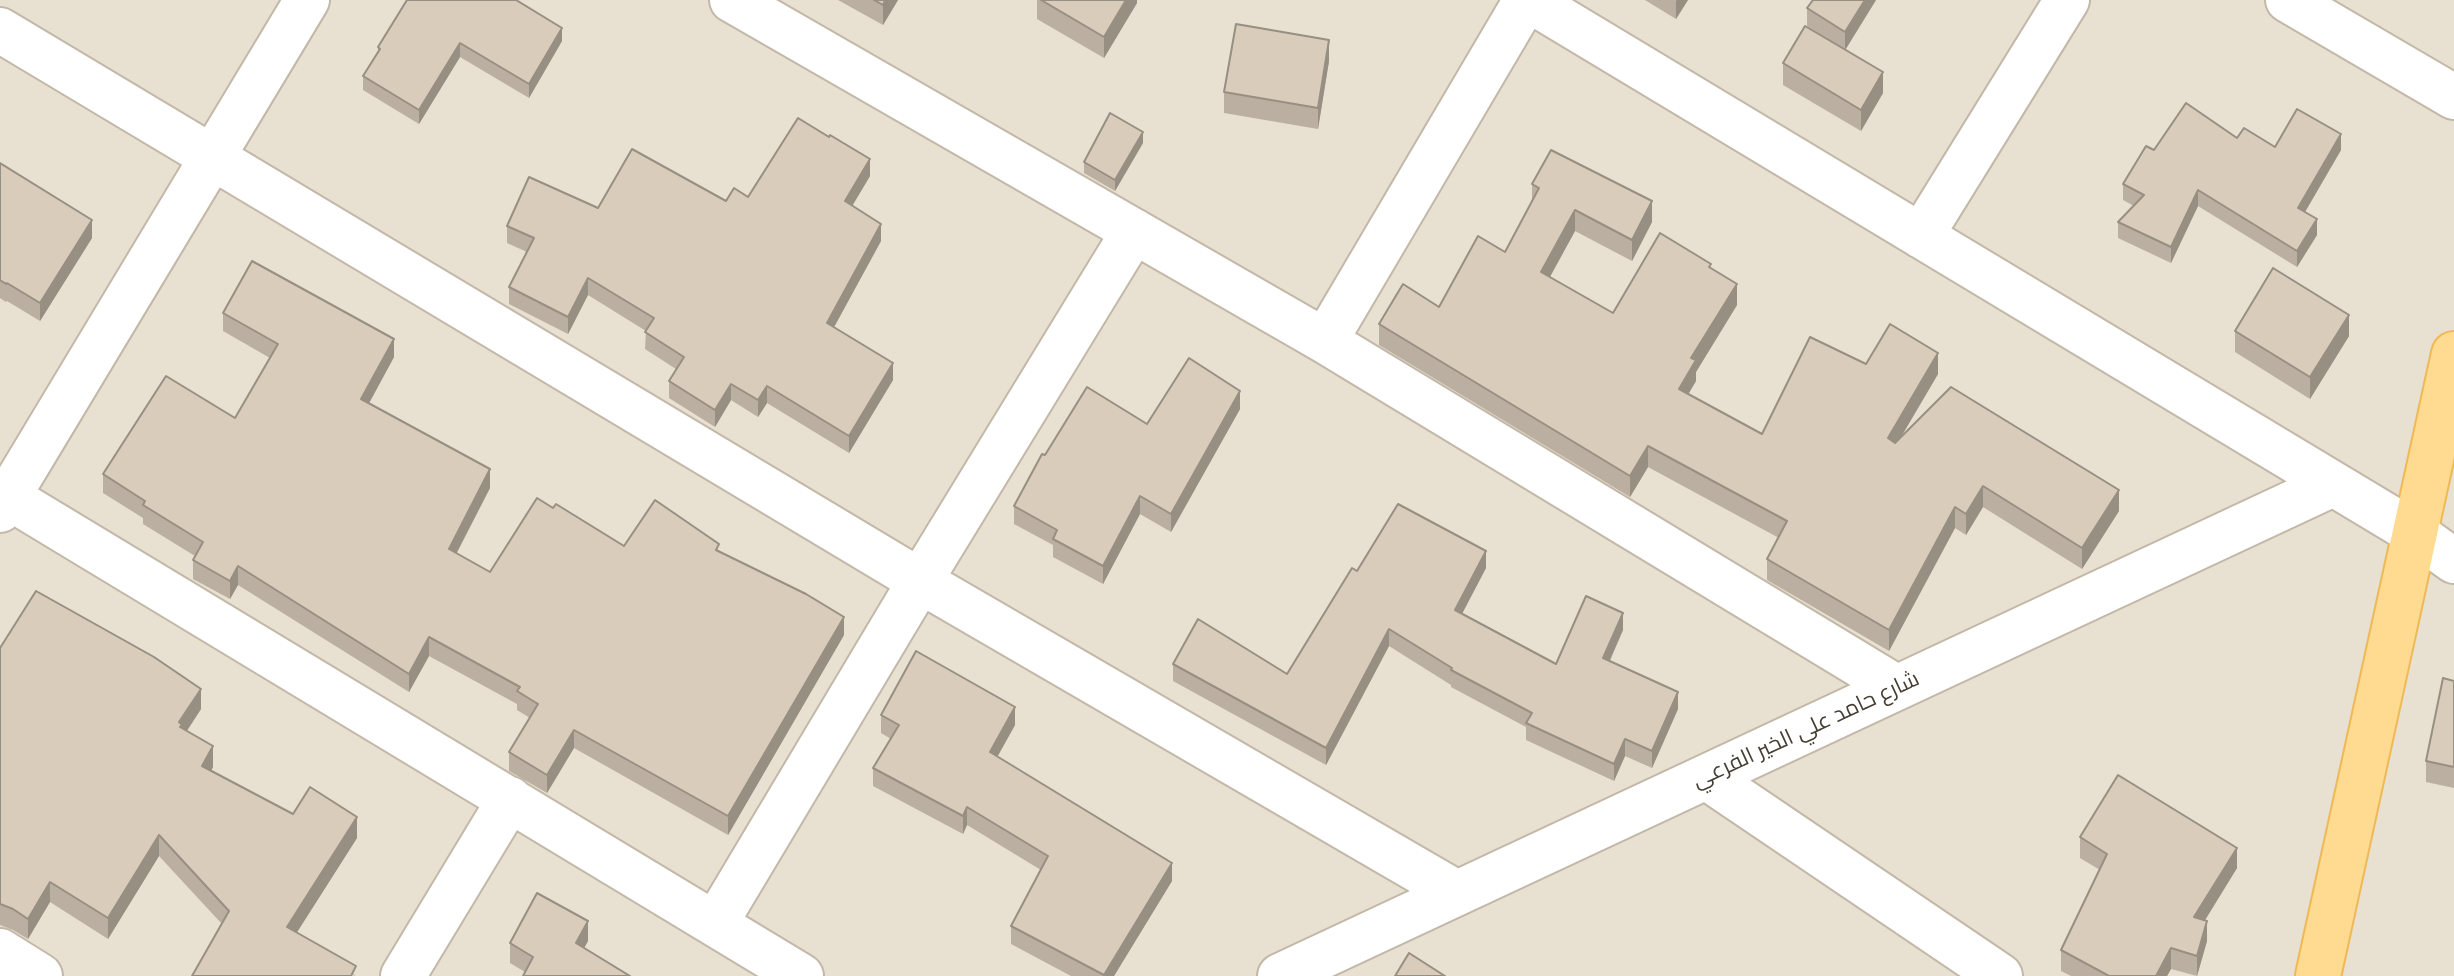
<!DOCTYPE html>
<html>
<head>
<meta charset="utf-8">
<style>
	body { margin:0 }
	canvas { display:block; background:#f3eee3 }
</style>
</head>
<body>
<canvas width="2454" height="976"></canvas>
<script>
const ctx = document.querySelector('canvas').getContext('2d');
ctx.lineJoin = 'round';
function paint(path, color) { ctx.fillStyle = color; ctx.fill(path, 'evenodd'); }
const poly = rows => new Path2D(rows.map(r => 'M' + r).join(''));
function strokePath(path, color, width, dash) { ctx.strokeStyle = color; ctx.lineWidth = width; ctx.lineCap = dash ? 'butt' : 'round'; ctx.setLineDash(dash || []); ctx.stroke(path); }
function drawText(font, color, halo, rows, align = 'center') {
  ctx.font = font + ' "IBM Plex Sans",Cairo,sans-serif'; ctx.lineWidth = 6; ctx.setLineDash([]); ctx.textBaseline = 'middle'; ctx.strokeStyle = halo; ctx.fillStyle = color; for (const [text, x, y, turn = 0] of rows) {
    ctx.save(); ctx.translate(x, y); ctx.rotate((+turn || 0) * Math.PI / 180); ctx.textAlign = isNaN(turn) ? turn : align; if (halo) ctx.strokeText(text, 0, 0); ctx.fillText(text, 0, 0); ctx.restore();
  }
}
paint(poly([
	[0,0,2454,0,2454,976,0,976]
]), '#e8e0d1');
const minor = poly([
	[732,0,1325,341,1896,687],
	[1529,0,2415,533,2454,561],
	[2288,0,2454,97],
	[0,30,920,581,1457,893],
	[1921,236,2067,0],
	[1325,341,1526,0],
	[0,492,801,976],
	[0,510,307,0],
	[1706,777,2000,976],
	[715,924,920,581,1134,231],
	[0,951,40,976],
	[403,976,510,799],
	[1280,976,2333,484]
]);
const major = poly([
	[2318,976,2454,354]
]);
strokePath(minor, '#c3b8a8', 48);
strokePath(major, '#eeb957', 48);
strokePath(minor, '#fff', 44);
strokePath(major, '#ffda91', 44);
paint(poly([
	[407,0,562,41,529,98,460,57,419,124,363,90,363,76,378,53,378,47],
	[838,0,898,0,883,25],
	[1037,0,1137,0,1137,3,1104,58,1037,19],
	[1645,0,1688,0,1676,19],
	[1876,0,1846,49,1883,93,1861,131,1783,85,1783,63,1824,37,1807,26,1807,8],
	[1329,61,1318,129,1224,113,1224,92],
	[2237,138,2275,147,2341,150,2305,212,2317,235,2297,267,2198,206,2171,263,2118,238,2118,222,2134,206,2123,200,2123,184,2154,150],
	[1143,143,1115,191,1084,173,1084,162],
	[0,163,92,238,40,321,7,301,6,302,0,298],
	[870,176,852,206,881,241,834,327,893,380,849,453,767,403,758,417,731,400,715,427,669,398,669,381,676,369,645,349,646,331,588,295,568,334,509,304,509,287,527,252,507,243,507,226,598,208,726,201],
	[1532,184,1652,222,1632,261,1575,231,1550,277,1613,313,1711,269,1737,305,1696,372,1696,381,1688,394,1762,434,1866,364,1938,374,1901,437,2119,511,2082,569,1983,507,1966,535,1955,528,1889,651,1767,580,1767,559,1779,538,1648,467,1630,497,1379,345,1379,324,1439,307,1505,252,1532,201],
	[223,313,394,357,369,403,490,488,457,553,490,572,553,508,624,546,719,551,844,635,728,835,574,748,547,793,509,771,509,752,530,718,517,710,517,704,429,656,409,692,238,585,230,599,193,579,193,560,195,556,143,524,143,518,103,493,103,474,235,418,270,358,223,331],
	[2235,331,2349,336,2310,399,2235,352],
	[1240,409,1171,532,1140,514,1103,584,1053,557,1053,545,1014,524,1014,506,1045,455,1147,424],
	[1486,568,1462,614,1556,664,1623,630,1610,661,1678,709,1652,768,1625,756,1614,781,1526,740,1526,727,1451,687,1451,685,1389,646,1326,765,1173,681,1173,664,1287,674,1357,571],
	[0,648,201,709,187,731,213,767,211,771,293,814,357,838,297,932,356,976,222,924,159,856,108,939,50,902,28,939,13,930,0,925],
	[2454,681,2454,788,2426,782,2426,761],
	[881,715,1015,725,997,757,1172,881,1114,976,1071,976,1011,944,1011,926,1041,870,967,825,963,834,873,786,873,768,891,739,881,733],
	[2080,837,2237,868,2205,920,2207,941,2197,976,2171,969,2167,976,2071,976,2061,971,2061,950,2100,870,2080,858],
	[588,941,584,948,525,972,510,963,510,943]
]), '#bbafa1');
paint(poly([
	[885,0,898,0,883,25,883,5],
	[1126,0,1137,0,1137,3,1104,58,1104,37],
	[1677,0,1688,0,1676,19,1676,1],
	[1865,0,1876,0,1845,50,1845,32],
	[562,28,562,41,529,98,529,84],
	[1329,40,1329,61,1318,129,1318,108],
	[460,43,460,57,419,124,419,110],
	[1883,72,1883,93,1861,131,1861,110],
	[1143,132,1143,143,1115,191,1115,180],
	[2341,134,2341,150,2298,224,2298,208],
	[870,159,870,176,845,218,845,201],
	[2198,190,2198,206,2171,263,2171,247],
	[1652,201,1652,222,1632,261,1632,240],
	[1575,210,1575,231,1541,293,1541,272],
	[2317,219,2317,235,2297,267,2297,251],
	[92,220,92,238,40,321,40,303],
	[881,224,881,241,827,340,827,323],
	[588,278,588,295,568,334,568,317],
	[1737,284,1737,305,1696,372,1696,381,1679,410,1679,389,1691,358],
	[2349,315,2349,336,2310,399,2310,377],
	[394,339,394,357,361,418,361,399],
	[1938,353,1938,374,1888,459,1888,438],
	[893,363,893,380,849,453,849,436],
	[731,384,731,400,715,427,715,410],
	[767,386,767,403,758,417,758,400],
	[1240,391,1240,409,1171,532,1171,514],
	[1648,446,1648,467,1630,497,1630,476],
	[490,469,490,488,449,567,449,549],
	[1983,486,1983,507,1966,535,1966,514],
	[2119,490,2119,511,2082,569,2082,548],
	[1140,496,1140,514,1103,584,1103,566],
	[1955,507,1955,528,1889,651,1889,630],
	[1486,551,1486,568,1455,627,1455,610],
	[238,566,238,585,230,599,230,581],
	[1623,613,1623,630,1603,675,1603,658],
	[844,617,844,635,728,835,728,816],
	[1389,629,1389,646,1326,765,1326,748],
	[429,637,429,656,409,692,409,674],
	[201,689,201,709,182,738,179,722],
	[1678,692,1678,709,1652,768,1652,751],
	[1015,707,1015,725,990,770,990,752],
	[574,730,574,748,547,793,547,775],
	[1625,739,1625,756,1614,781,1614,764],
	[213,746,213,767,202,787,202,766],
	[967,807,967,825,963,834,963,816],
	[357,817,357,838,287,948,287,927],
	[159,835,159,856,108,939,108,918],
	[2237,848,2237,868,2194,938,2194,917],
	[1172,863,1172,881,1114,976,1104,976],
	[50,882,50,902,28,939,28,919],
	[588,921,588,941,576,963,576,943],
	[2207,921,2207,941,2197,976,2197,956],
	[2171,948,2171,969,2167,976,2156,976]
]), '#988f83');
const building = poly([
	[407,0,516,0,562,28,529,84,460,43,419,110,363,76,380,49,378,47,407,0],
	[874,0,885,0,883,5,874,0],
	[1041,0,1126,0,1104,37,1041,0],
	[1813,0,1865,0,1845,32,1807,8,1813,0],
	[1236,24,1329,40,1318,108,1224,92,1236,24],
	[1805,26,1883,72,1861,110,1783,63,1805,26],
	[2186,103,2237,138,2244,128,2275,147,2297,109,2341,134,2298,208,2317,219,2297,251,2198,190,2171,247,2118,222,2144,195,2123,184,2146,146,2154,150,2186,103],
	[1110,113,1143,132,1115,180,1084,162,1110,113],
	[798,118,829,137,830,135,870,159,845,201,881,224,827,323,893,363,849,436,767,386,758,400,731,384,715,410,669,381,684,357,645,332,654,318,588,278,568,317,509,287,534,238,507,226,529,177,598,208,632,149,726,201,734,188,748,197,798,118],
	[1551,150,1652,201,1632,240,1575,210,1541,272,1613,313,1660,233,1711,264,1709,267,1737,284,1691,358,1696,360,1679,389,1762,434,1810,337,1866,364,1890,324,1938,353,1888,438,1895,443,1951,387,2119,490,2082,548,1983,486,1966,514,1955,507,1889,630,1767,559,1787,521,1648,446,1630,476,1379,324,1403,284,1439,307,1478,236,1505,252,1539,188,1532,184,1551,150],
	[0,163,92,220,40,303,7,283,6,284,0,280,0,163],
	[252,261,394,339,361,399,490,469,449,549,490,572,537,498,553,508,556,504,624,546,655,500,719,544,716,550,806,594,844,617,728,816,574,730,547,775,509,752,538,704,517,691,520,687,429,637,409,674,238,566,230,581,193,560,203,542,143,505,145,501,103,474,166,376,235,418,278,344,223,313,252,261],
	[2273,268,2349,315,2310,377,2235,331,2273,268],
	[1189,358,1240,391,1171,514,1140,496,1103,566,1053,539,1057,530,1014,506,1042,454,1045,455,1087,387,1147,424,1189,358],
	[1398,504,1486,551,1455,610,1556,664,1586,596,1623,613,1603,658,1678,692,1652,751,1625,739,1614,764,1526,723,1532,713,1451,670,1452,668,1389,629,1326,748,1173,664,1198,619,1287,674,1352,568,1357,571,1398,504],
	[36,591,154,657,201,689,179,722,182,725,180,727,213,746,202,766,293,814,310,787,357,817,287,927,356,966,351,976,192,976,229,911,159,835,108,918,50,882,28,919,13,909,0,904,0,648,36,591],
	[916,651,1015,707,990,752,1172,863,1104,975,1011,926,1048,856,967,807,963,816,873,768,899,725,881,715,916,651],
	[2443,678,2454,681,2454,767,2426,761,2443,678],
	[2118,775,2237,848,2194,917,2207,921,2197,956,2171,948,2156,976,2109,976,2061,950,2107,854,2080,837,2118,775],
	[537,893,588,921,576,943,630,976,523,976,533,957,510,943,537,893],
	[1409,953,1445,976,1395,976,1409,953]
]);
paint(building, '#d9ccbb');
strokePath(building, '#988f83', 2);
drawText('22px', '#463e33', '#fff', [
	["شارع حامد علي الخير الفرعي",1806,730,-25]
]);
</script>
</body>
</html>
